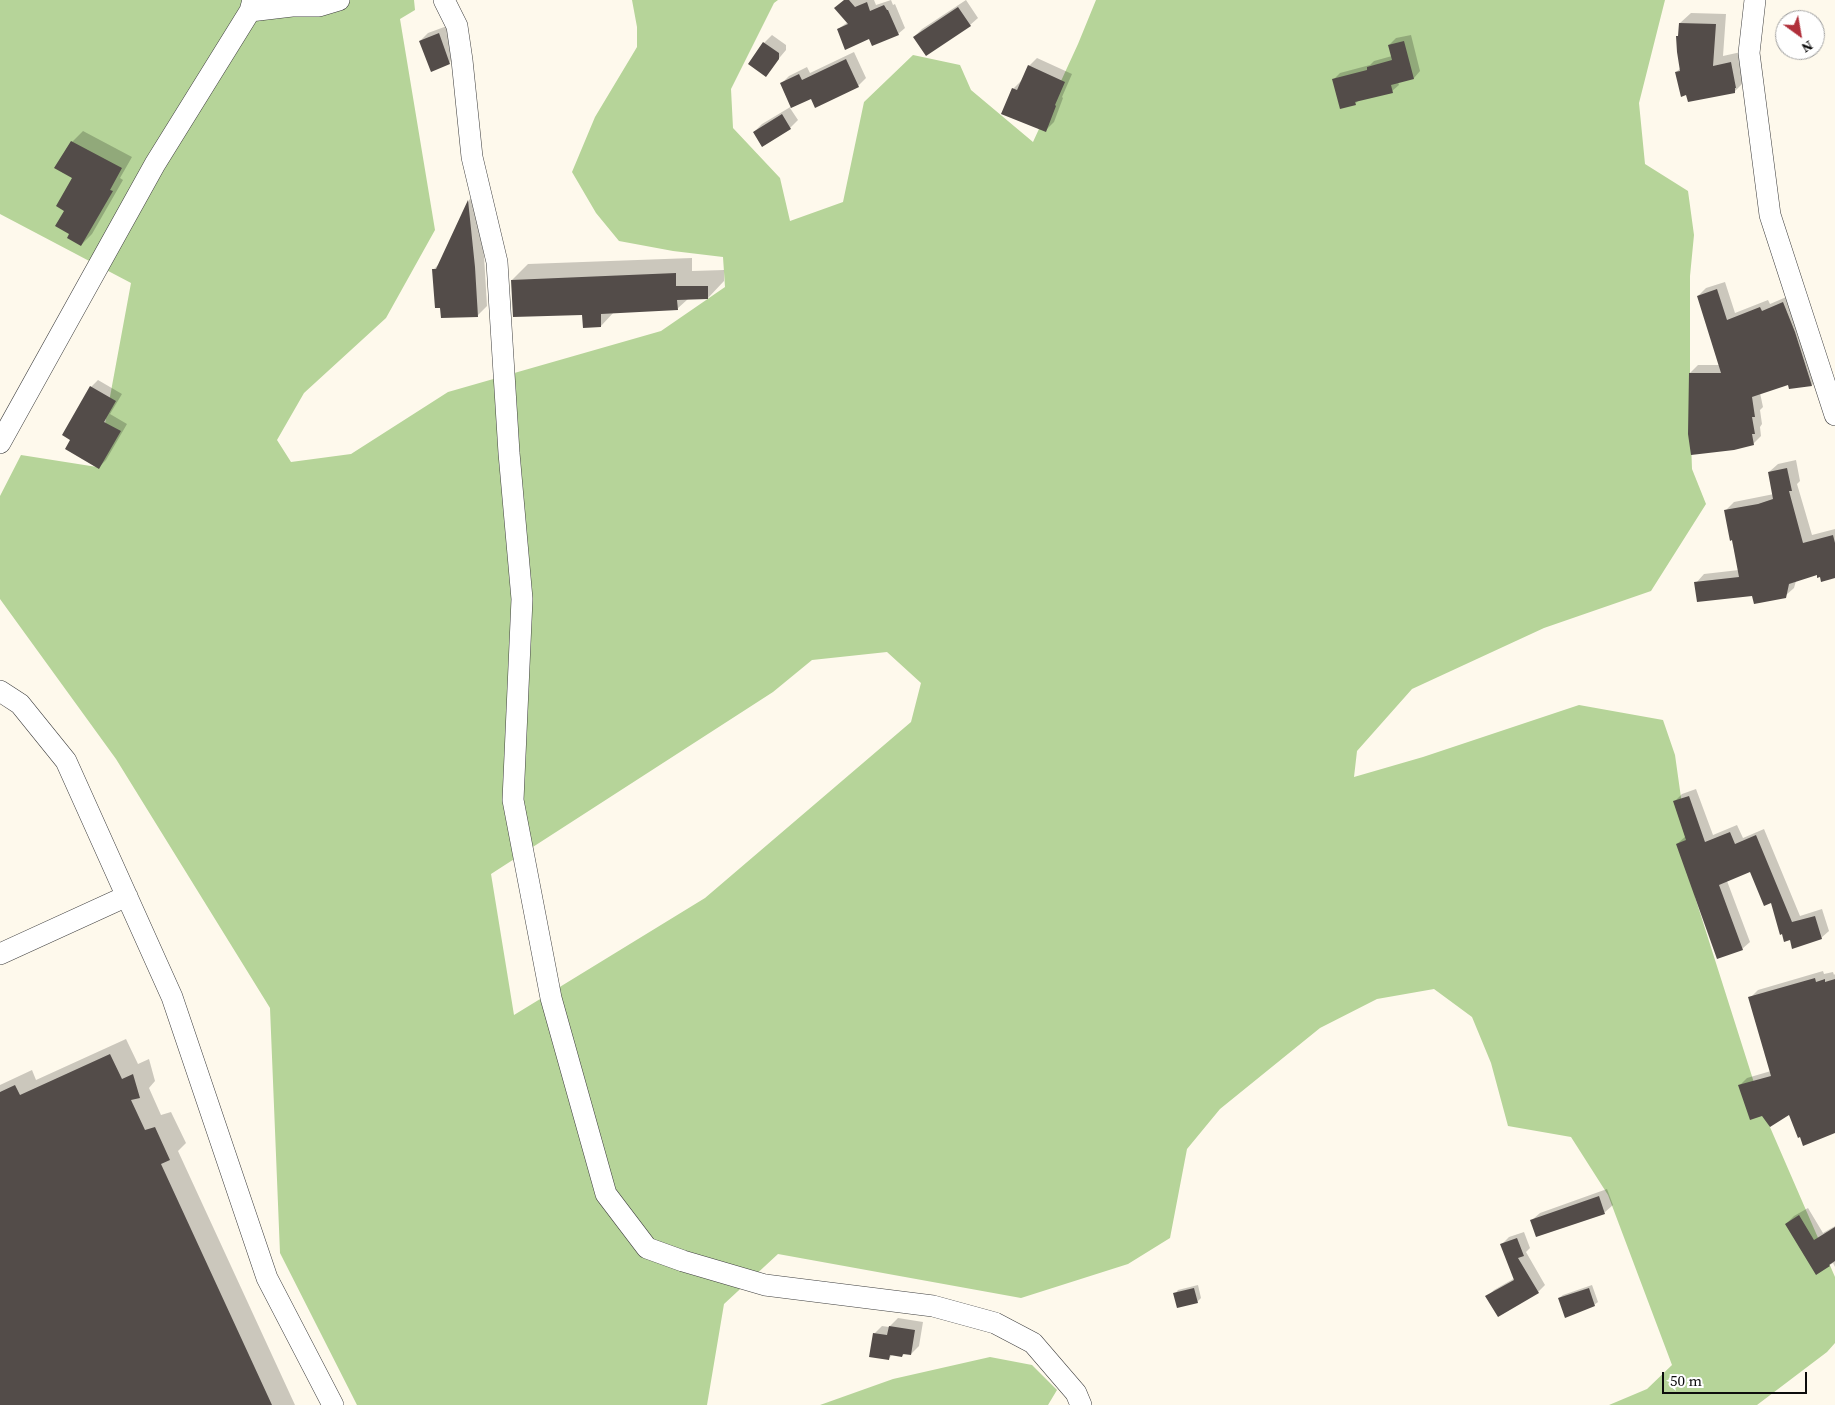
<!DOCTYPE html>
<html>
<head>
<meta charset="utf-8">
<style>
	body { margin:0 }
	#map { position:relative; width:1835px; height:1405px; overflow:hidden; background:#fef9ec; font-family:"Source Serif 4",serif }
	canvas { display:block }
	.north { position:absolute; left:1775px; top:10px; width:50px; height:50px; box-sizing:border-box; background:#fff; border:1px solid #9e9e9e; border-radius:50%; rotate:148deg; font-size:14px; font-weight:700; line-height:20px; text-align:center; color:#0c0c0c }
	.north::after { content:''; display:block; margin:auto; width:18px; height:22px; background:#b02f3a; clip-path:polygon(50% 0,100% 100%,50% 72%,0 100%) }
	.scale { position:absolute; left:1662px; top:1372px; width:145px; height:22px; box-sizing:border-box; border:2px solid #0c0c0c; border-top:0; padding-left:6px; font-size:15px; line-height:18px; white-space:nowrap; color:#0c0c0c; -webkit-text-stroke:4px #fff; paint-order:stroke }
</style>
</head>
<body>
<div id="map">
<canvas width="1835" height="1405"></canvas>
<div class="north">N</div>
<div class="scale">50 m</div>
</div>
<script>
const ctx = document.querySelector('canvas').getContext('2d');
ctx.lineJoin = 'round';
function paint(path, color) { ctx.fillStyle = color; ctx.fill(path, 'evenodd'); }
const poly = rows => new Path2D(rows.map(r => 'M' + r).join(''));
function strokePath(path, color, width, dash) { ctx.strokeStyle = color; ctx.lineWidth = width; ctx.lineCap = dash ? 'butt' : 'round'; ctx.setLineDash(dash || []); ctx.stroke(path); }
paint(poly([
	[0,0,414,0,415,10,400,19,435,230,386,318,304,393,277,440,291,462,351,454,448,392,661,331,725,287,723,257,673,251,619,241,596,213,572,172,595,117,637,47,637,27,632,0,778,0,774,3,731,89,733,128,780,178,790,221,843,202,864,102,913,55,960,65,971,90,1033,142,1078,44,1096,0,1665,0,1639,103,1645,164,1688,191,1694,235,1690,276,1690,413,1692,469,1706,504,1651,591,1544,628,1412,689,1357,751,1354,777,1423,757,1579,705,1663,720,1675,755,1695,897,1763,1111,1835,1277,1835,1343,1827,1352,1757,1405,1609,1405,1647,1389,1672,1365,1608,1195,1571,1137,1508,1126,1491,1063,1472,1017,1434,989,1377,999,1320,1028,1220,1109,1187,1149,1170,1238,1128,1264,1021,1298,778,1254,724,1304,707,1405,357,1405,280,1253,270,1008,116,759,0,599,0,496,21,455,97,467,131,283,0,214],
	[887,652,921,683,911,722,705,898,514,1015,491,874,773,692,812,660],
	[990,1357,1032,1365,1057,1390,1048,1405,820,1405,893,1379]
]), '#b6d499');
paint(poly([
	[845,0,874,0,876,5,891,0,893,5,895,4,905,28,898,34,870,38,838,29,848,22],
	[966,0,978,18,970,25,914,37,922,29],
	[1691,13,1726,14,1723,56,1741,52,1745,81,1735,91,1676,72,1681,68,1680,23],
	[447,26,457,55,449,63,420,41,428,33],
	[772,35,786,45,786,50,765,75,764,43],
	[1411,35,1420,71,1414,78,1398,82,1399,85,1392,91,1359,100,1355,104,1334,79,1340,73,1370,65,1374,61,1392,56,1389,45,1396,38],
	[854,52,866,78,858,86,811,98,790,108,798,120,790,128,754,132,762,124,792,106,781,84,789,76,807,67,810,73],
	[1037,58,1072,74,1062,97,1063,98,1054,122,1046,130,1013,89,1021,81,1022,81,1029,66],
	[83,131,132,157,120,178,123,180,92,234,81,245,71,234,65,210,73,178,72,142],
	[478,192,484,256,487,306,477,316,433,270,441,262,469,200],
	[692,258,692,271,724,270,724,281,708,298,688,299,677,309,614,312,601,326,583,313,512,280,528,264],
	[1725,282,1735,313,1768,300,1770,304,1791,295,1820,377,1812,385,1790,388,1789,384,1760,393,1763,407,1760,410,1762,424,1760,427,1761,436,1753,444,1690,373,1698,365,1720,365,1698,296,1706,288],
	[98,380,122,394,110,414,127,424,106,460,99,467,72,439,91,387],
	[1796,460,1800,481,1797,484,1812,535,1835,529,1835,577,1820,576,1817,573,1796,581,1794,588,1785,596,1753,594,1696,583,1704,574,1739,570,1725,511,1734,502,1774,494,1769,472,1778,464],
	[1696,789,1713,835,1737,825,1743,838,1764,829,1800,916,1822,909,1829,931,1821,938,1790,938,1772,902,1750,871,1727,881,1750,942,1742,949,1677,844,1686,836,1674,802,1682,794],
	[1823,971,1824,974,1833,972,1834,975,1835,974,1835,1132,1789,1113,1739,1086,1747,1078,1771,1071,1750,998,1758,990],
	[126,1039,138,1064,149,1059,155,1081,149,1088,161,1115,171,1112,186,1143,178,1151,295,1405,0,1405,0,1085,32,1070,36,1080],
	[1607,1189,1613,1205,1605,1212,1537,1235,1532,1220,1540,1213],
	[1808,1208,1823,1233,1835,1226,1835,1267,1833,1263,1816,1273,1786,1224,1794,1216],
	[1524,1232,1530,1248,1526,1252,1545,1285,1538,1292,1487,1297,1494,1290,1515,1278,1502,1244,1509,1237],
	[1198,1285,1201,1298,1197,1302,1175,1294,1178,1290],
	[1592,1285,1598,1302,1594,1305,1559,1298,1563,1295],
	[898,1318,923,1322,919,1346,911,1354,905,1353,902,1356,893,1354,888,1359,874,1334,882,1326,889,1327]
]), '#0003');
paint(poly([
	[844,0,849,0,855,7,867,2,870,11,884,5,887,10,888,10,899,35,872,46,869,39,845,50,837,29,848,24,834,8],
	[958,7,971,26,926,56,913,37],
	[1679,23,1716,24,1713,66,1731,62,1736,88,1735,88,1735,93,1688,102,1686,95,1681,97,1675,72,1680,71,1677,52,1676,36,1678,36],
	[439,33,450,64,431,72,419,41],
	[1404,41,1414,79,1391,85,1393,93,1355,102,1356,105,1340,109,1332,79,1367,70,1367,67,1392,60,1388,45],
	[763,42,779,53,779,59,766,77,748,64],
	[846,59,859,87,815,108,811,99,791,108,780,83,799,74,802,80],
	[1028,65,1065,82,1055,105,1056,106,1046,132,1001,114,1012,88,1017,90],
	[782,114,791,129,762,147,753,132],
	[71,141,122,168,110,190,113,191,81,246,67,238,69,234,55,226,64,211,56,206,72,178,54,168],
	[468,200,475,267,478,317,441,318,440,308,435,308,432,269,436,269],
	[676,273,676,286,708,286,708,299,677,300,678,310,601,314,601,327,583,328,582,315,513,317,511,280],
	[1717,289,1727,320,1760,307,1762,311,1783,302,1795,332,1812,386,1789,389,1788,385,1752,397,1755,417,1752,417,1755,434,1752,434,1754,445,1734,450,1691,455,1688,434,1689,373,1721,373,1697,296],
	[90,386,116,401,104,422,121,431,99,469,65,449,70,440,62,435],
	[1787,468,1792,491,1789,491,1803,543,1833,535,1835,543,1835,578,1821,582,1820,577,1817,578,1817,575,1789,584,1786,598,1754,604,1752,596,1697,602,1694,582,1739,577,1732,540,1730,541,1724,510,1758,504,1773,499,1768,472],
	[1689,796,1705,842,1730,832,1735,844,1756,835,1792,922,1815,916,1822,939,1792,949,1790,940,1784,942,1782,934,1780,935,1771,903,1764,906,1750,872,1719,885,1743,950,1717,959,1676,844,1686,840,1673,801],
	[1815,978,1816,982,1825,979,1825,982,1835,979,1835,1133,1803,1146,1800,1137,1798,1138,1789,1115,1770,1127,1762,1116,1750,1120,1738,1085,1771,1076,1748,997],
	[110,1054,122,1079,133,1074,140,1098,131,1100,145,1130,155,1127,170,1160,161,1164,272,1405,0,1405,0,1092,15,1085,20,1095],
	[1599,1196,1605,1214,1536,1237,1530,1220],
	[1799,1215,1814,1240,1835,1227,1835,1261,1829,1265,1830,1266,1816,1275,1785,1224],
	[1517,1238,1524,1256,1518,1258,1539,1293,1498,1317,1485,1296,1514,1280,1500,1244],
	[1194,1288,1198,1303,1177,1308,1173,1293],
	[1589,1288,1595,1306,1565,1318,1558,1298],
	[889,1326,915,1330,911,1355,903,1354,902,1357,890,1355,889,1360,869,1357,873,1333,887,1335]
]), '#534c49');
const minor = poly([
	[444,0,457,26,462,60,472,157,497,262,509,453,522,599,513,800,551,998,606,1194,647,1248,683,1261,765,1285,933,1306,995,1323,1033,1343,1076,1393,1081,1405],
	[1755,0,1749,53,1770,215,1835,415],
	[250,11,292,6,319,6,339,0],
	[0,443,155,164,250,11,253,0],
	[0,691,20,704,66,761,172,997,267,1278,333,1405],
	[0,954,127,896]
]);
strokePath(minor, '#3f3f3f', 22);
strokePath(minor, '#fff', 21);
</script>
</body>
</html>
